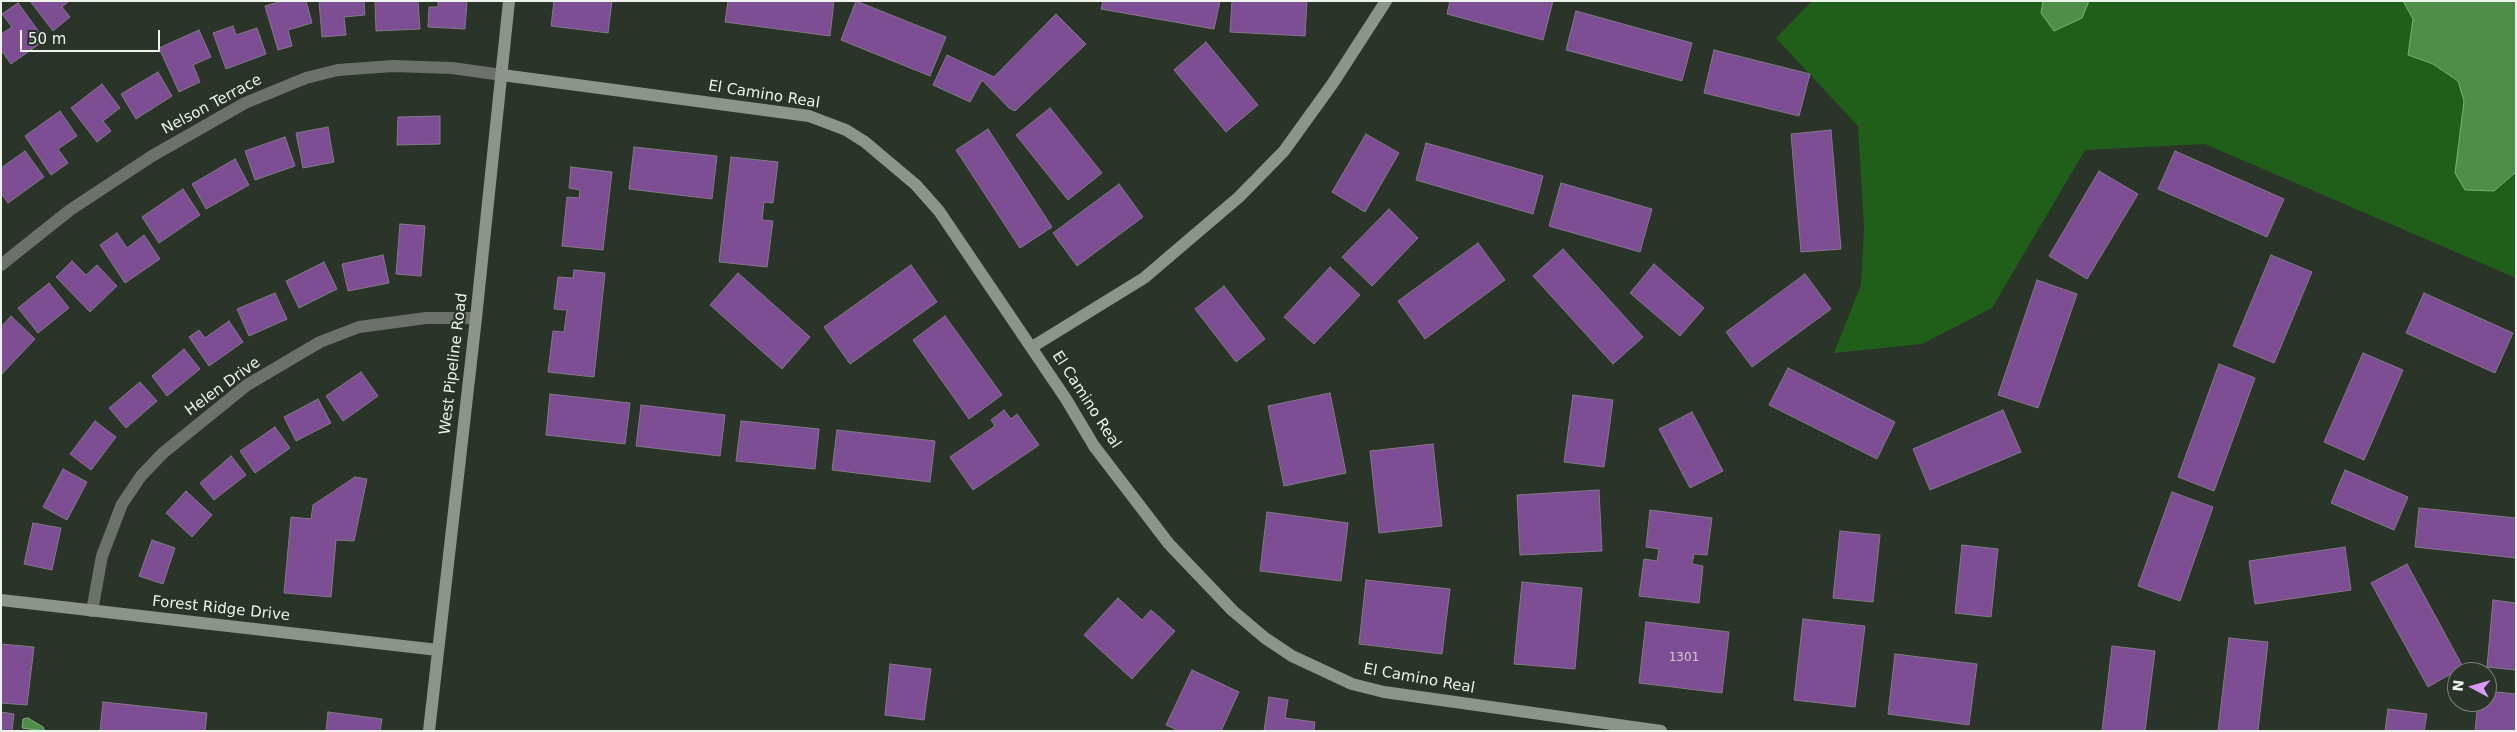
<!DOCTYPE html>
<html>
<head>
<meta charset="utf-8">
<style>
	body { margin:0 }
	#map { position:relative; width:2517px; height:732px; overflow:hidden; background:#2a3428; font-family:"DejaVu Sans",sans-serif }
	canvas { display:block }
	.frame { position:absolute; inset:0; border:2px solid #edf4ec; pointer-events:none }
	.north { position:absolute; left:2447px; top:662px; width:50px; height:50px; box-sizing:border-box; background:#2a3428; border:1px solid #788176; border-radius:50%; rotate:276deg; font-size:14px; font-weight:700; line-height:20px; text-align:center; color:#edf4ec }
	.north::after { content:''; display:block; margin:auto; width:18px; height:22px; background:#d99af7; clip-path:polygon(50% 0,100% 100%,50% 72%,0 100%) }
	.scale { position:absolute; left:20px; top:30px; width:140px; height:22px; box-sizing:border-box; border:2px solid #edf4ec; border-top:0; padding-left:6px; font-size:15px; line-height:18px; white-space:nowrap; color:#edf4ec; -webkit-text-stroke:4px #2a3428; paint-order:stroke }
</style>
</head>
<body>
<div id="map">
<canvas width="2517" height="732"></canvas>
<div class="frame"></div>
<div class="north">N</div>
<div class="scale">50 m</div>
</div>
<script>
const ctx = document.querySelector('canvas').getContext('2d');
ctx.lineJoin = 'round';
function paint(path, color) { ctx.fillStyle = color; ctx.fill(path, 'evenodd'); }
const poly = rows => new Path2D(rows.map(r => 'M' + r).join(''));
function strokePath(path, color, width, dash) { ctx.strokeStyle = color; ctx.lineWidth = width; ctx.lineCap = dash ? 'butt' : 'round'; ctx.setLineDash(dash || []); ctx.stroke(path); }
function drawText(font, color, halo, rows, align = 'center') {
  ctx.font = font + ' "DejaVu Sans",sans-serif'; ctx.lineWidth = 4.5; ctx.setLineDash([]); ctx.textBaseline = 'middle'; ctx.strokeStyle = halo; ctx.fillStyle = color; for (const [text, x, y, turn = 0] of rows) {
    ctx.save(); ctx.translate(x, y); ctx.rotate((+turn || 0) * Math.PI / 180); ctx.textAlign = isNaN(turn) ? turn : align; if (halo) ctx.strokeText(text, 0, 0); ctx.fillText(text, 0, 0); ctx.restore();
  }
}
paint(poly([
	[1812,1,2516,1,2516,278,2205,144,2085,150,1992,308,1922,344,1834,353,1861,285,1864,228,1858,126,1776,38]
]), '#205f1a');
const water = poly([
	[2043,1,2089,1,2082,18,2054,31,2041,13,2043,1],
	[2403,1,2516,1,2516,172,2494,191,2465,190,2455,173,2464,101,2458,81,2433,64,2408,55,2413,19,2403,1],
	[28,718,43,727,45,731,22,728,23,719,28,718]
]);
paint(water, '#4e8e48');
strokePath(water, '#7ead79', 1);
const building = poly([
	[30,1,69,1,62,7,70,17,53,31,30,1],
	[282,1,306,1,312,23,288,30,292,46,278,50,265,6,282,1],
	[319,1,364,1,365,15,344,17,346,35,322,37,319,1],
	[375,1,418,1,420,29,376,31,375,1],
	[438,1,467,1,465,29,428,27,429,7,438,7,438,1],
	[554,1,612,1,608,33,551,26,554,1],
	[728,1,834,1,830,36,725,22,728,1],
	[856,1,946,37,930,76,841,40,856,1],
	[1103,1,1220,1,1214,29,1101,9,1103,1],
	[1232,1,1307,1,1305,36,1230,32,1232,1],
	[1450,1,1553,1,1543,40,1447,14,1450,1],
	[18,3,45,40,11,64,1,50,1,34,12,27,2,14,18,3],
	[1576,11,1692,43,1682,81,1566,50,1576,11],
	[1056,14,1086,44,1015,111,1009,108,982,80,970,102,933,85,947,55,994,77,1056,14],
	[233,26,236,35,257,28,266,54,226,69,213,33,233,26],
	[199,30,211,57,193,65,200,82,179,92,159,48,199,30],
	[1206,42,1258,105,1226,132,1174,70,1206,42],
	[1714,50,1810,74,1799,116,1704,93,1714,50],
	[158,72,172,96,136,119,121,94,158,72],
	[102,84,120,108,103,121,111,131,97,142,71,108,102,84],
	[1050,108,1102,173,1068,200,1016,135,1050,108],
	[60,111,77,136,58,149,68,163,51,175,25,136,60,111],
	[440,116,440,144,397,145,398,117,440,116],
	[328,127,334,162,303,168,296,133,328,127],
	[988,129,1052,227,1020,248,956,150,988,129],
	[1831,130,1841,249,1801,252,1791,134,1831,130],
	[1366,134,1399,153,1365,212,1332,192,1366,134],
	[285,137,295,166,255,180,245,151,285,137],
	[1426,143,1543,176,1533,214,1416,180,1426,143],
	[634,147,717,156,712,199,629,189,634,147],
	[25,151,44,177,8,203,1,193,1,168,25,151],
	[2175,151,2284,199,2267,237,2158,189,2175,151],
	[731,157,778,162,773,203,764,202,762,220,773,221,767,267,719,262,731,157],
	[235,159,249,185,206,209,192,184,235,159],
	[571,167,612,172,603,250,562,246,567,197,579,198,580,190,569,188,571,167],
	[2099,171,2138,194,2087,279,2049,256,2099,171],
	[1561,183,1652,209,1640,252,1549,226,1561,183],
	[1119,184,1143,217,1077,266,1053,233,1119,184],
	[183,189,200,215,159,243,142,217,183,189],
	[1389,209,1418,238,1372,286,1342,257,1389,209],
	[400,224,425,226,421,276,396,274,400,224],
	[117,233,127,248,144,235,160,259,125,283,100,245,117,233],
	[1478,243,1505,280,1425,339,1398,301,1478,243],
	[1563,249,1643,337,1613,364,1533,276,1563,249],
	[383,255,389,283,348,291,342,264,383,255],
	[2271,255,2312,272,2274,363,2233,346,2271,255],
	[72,261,86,275,97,265,117,286,90,312,56,277,72,261],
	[324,262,337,289,299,308,286,281,324,262],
	[1654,264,1704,308,1680,336,1630,293,1654,264],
	[911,265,937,302,850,364,824,327,911,265],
	[1330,267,1360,295,1314,344,1284,317,1330,267],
	[574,270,605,273,594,377,548,372,553,331,564,332,567,310,554,309,558,277,573,278,574,270],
	[738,273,810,337,782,369,710,305,738,273],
	[1805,274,1831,309,1752,367,1726,332,1805,274],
	[2037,280,2077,294,2038,408,1998,395,2037,280],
	[49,283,69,308,38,333,18,308,49,283],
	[1224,286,1265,339,1236,362,1195,309,1224,286],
	[275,293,287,319,249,336,237,309,275,293],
	[2424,293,2513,333,2495,373,2406,333,2424,293],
	[11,316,35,339,1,375,1,327,11,316],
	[945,316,1002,395,969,419,913,340,945,316],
	[229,321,243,342,209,366,189,337,199,330,205,338,229,321],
	[184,349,200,369,167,396,152,376,184,349],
	[2363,353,2403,370,2364,460,2324,442,2363,353],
	[2219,364,2255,378,2214,491,2178,477,2219,364],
	[1788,368,1895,422,1877,459,1769,405,1788,368],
	[361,372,378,396,343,421,326,396,361,372],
	[140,382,157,401,126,428,109,408,140,382],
	[1330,393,1346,473,1284,486,1268,406,1330,393],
	[550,394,630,403,625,444,546,435,550,394],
	[1573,395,1613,400,1604,467,1564,462,1573,395],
	[318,399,331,423,296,441,284,417,318,399],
	[641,405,725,415,720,456,636,446,641,405],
	[1004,410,1011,419,1017,414,1039,445,973,490,950,457,995,426,991,420,1004,410],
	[2003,410,2021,452,1930,490,1913,449,2003,410],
	[1692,412,1723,471,1690,488,1659,429,1692,412],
	[95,421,116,437,91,470,70,454,95,421],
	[741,421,819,429,815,469,736,461,741,421],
	[275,427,290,448,255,473,240,451,275,427],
	[837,430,935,441,930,482,832,470,837,430],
	[1433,444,1442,526,1379,533,1370,451,1433,444],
	[231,456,246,475,214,500,200,483,231,456],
	[63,469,87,482,67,520,43,507,63,469],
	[2345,470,2408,497,2394,530,2331,503,2345,470],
	[355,477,367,479,354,541,336,540,331,597,284,593,291,517,311,519,313,505,355,477],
	[1599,490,1602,551,1520,555,1517,495,1599,490],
	[186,491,212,515,192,537,166,513,186,491],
	[2172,492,2213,507,2180,601,2138,586,2172,492],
	[2419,508,2516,518,2516,558,2415,547,2419,508],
	[1650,510,1712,518,1707,555,1694,554,1692,564,1703,566,1699,603,1639,596,1644,559,1657,561,1659,549,1646,547,1650,510],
	[1267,512,1348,523,1341,581,1260,571,1267,512],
	[33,523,61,528,52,570,24,564,33,523],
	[1840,531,1880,535,1873,602,1833,598,1840,531],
	[152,540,175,548,163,584,139,576,152,540],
	[1962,545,1998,549,1991,617,1955,613,1962,545],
	[2345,547,2351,590,2255,604,2249,561,2345,547],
	[2407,564,2463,667,2428,687,2371,583,2407,564],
	[1366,580,1450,589,1442,654,1359,644,1366,580],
	[1522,582,1582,588,1575,669,1514,664,1522,582],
	[1118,598,1142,620,1151,610,1175,631,1132,679,1084,635,1118,598],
	[2493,600,2516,603,2516,670,2487,667,2493,600],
	[1803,619,1865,626,1855,707,1794,700,1803,619],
	[1646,622,1729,632,1722,693,1639,683,1646,622],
	[2229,638,2268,642,2258,731,2218,731,2229,638],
	[1,644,34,647,27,705,1,703,1,644],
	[2112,646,2155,651,2145,731,2102,731,2112,646],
	[1895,654,1977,664,1969,725,1888,714,1895,654],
	[890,664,931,669,924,720,885,715,890,664],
	[1192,670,1239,692,1221,731,1179,731,1166,725,1192,670],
	[2487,691,2516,694,2516,731,2475,731,2478,702,2487,702,2487,691],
	[1269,697,1288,700,1285,718,1315,722,1314,731,1264,731,1269,697],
	[103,702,207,713,205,731,100,731,103,702],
	[2388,709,2427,714,2424,731,2385,731,2388,709],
	[1,712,14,714,12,731,1,731,1,712],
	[328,712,382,719,380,731,326,731,328,712]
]);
paint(building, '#7e4e95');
strokePath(building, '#837988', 1);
strokePath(poly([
	[1,265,70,210,152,156,245,103,306,78,338,70,393,66,452,68,502,75],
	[92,611,102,556,122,504,141,476,163,453,247,385,320,342,359,327,426,318,476,318]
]), '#6c716b', 12);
strokePath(poly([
	[502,75,809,116,846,130,865,142,916,185,939,211,1066,399,1094,446,1169,544,1233,611,1265,638,1292,656,1352,684,1384,692,1661,731],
	[1032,347,1144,278,1239,197,1284,151,1333,83,1386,1],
	[1,600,438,650],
	[429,731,476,318,509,1]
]), '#8d958b', 12);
drawText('12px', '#d1cad6', null, [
	["1301",1684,658]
]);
drawText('15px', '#edf4ec', '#2a3428', [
	["El Camino Real",764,95,9],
	["Nelson Terrace",212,105,-28],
	["West Pipeline Road",454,364,-83],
	["Helen Drive",223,387,-36],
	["El Camino Real",1086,400,57],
	["Forest Ridge Drive",221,609,6],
	["El Camino Real",1419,679,10]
]);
</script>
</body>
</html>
